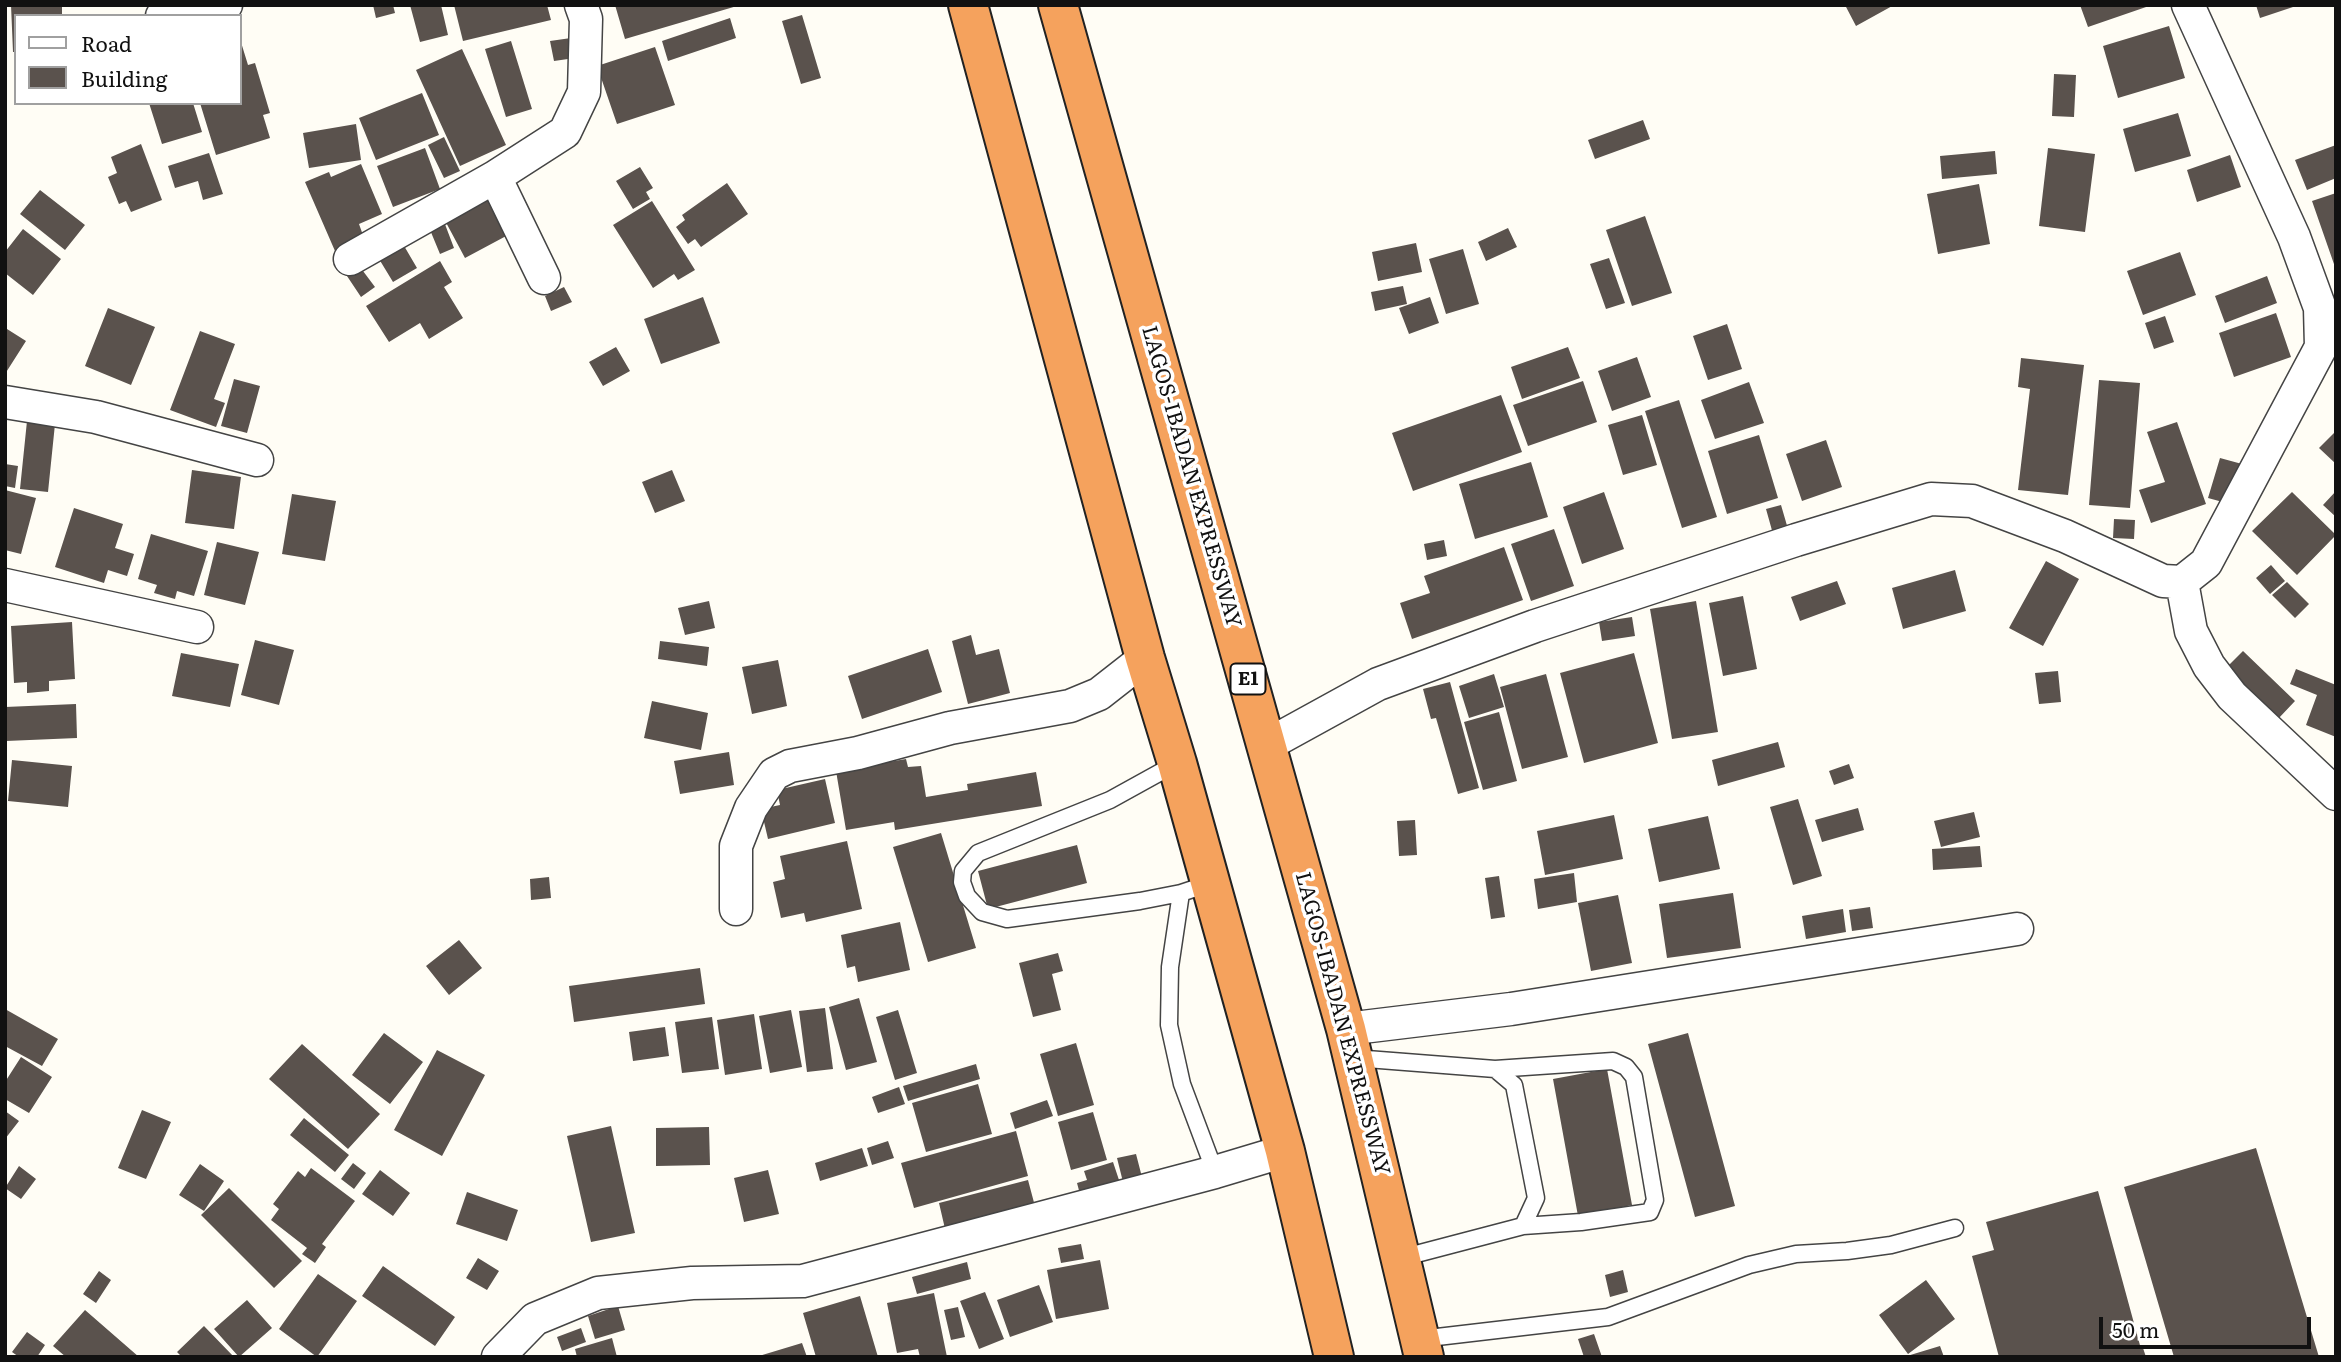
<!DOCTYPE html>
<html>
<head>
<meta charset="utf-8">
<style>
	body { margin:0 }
	#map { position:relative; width:2341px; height:1362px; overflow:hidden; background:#fffdf5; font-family:Literata,serif }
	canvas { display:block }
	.frame { position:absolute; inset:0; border:7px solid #111; pointer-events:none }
	.legend { position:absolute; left:14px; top:14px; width:228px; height:91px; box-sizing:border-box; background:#fff; border:2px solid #a0a0a0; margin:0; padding:9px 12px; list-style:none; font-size:21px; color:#111 }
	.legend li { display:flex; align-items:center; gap:14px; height:35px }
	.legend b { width:35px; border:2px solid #a0a0a0 }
	.scale { position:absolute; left:2099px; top:1317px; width:212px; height:32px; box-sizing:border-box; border:4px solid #111; border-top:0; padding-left:9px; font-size:21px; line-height:24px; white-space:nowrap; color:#111; -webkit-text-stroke:5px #fff; paint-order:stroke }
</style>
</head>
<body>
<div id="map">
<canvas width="2341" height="1362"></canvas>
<div class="frame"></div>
<ul class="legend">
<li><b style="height:9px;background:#fff"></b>Road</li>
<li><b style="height:19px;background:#5a524d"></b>Building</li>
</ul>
<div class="scale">50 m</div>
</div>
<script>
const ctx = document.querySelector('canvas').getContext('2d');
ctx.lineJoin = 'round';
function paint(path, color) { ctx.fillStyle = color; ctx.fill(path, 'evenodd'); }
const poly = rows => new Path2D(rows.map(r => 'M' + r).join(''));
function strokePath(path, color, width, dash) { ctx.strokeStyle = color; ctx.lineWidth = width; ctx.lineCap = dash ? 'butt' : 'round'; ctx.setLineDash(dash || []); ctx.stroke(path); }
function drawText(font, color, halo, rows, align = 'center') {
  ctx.font = font + ' Literata,serif'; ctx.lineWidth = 7; ctx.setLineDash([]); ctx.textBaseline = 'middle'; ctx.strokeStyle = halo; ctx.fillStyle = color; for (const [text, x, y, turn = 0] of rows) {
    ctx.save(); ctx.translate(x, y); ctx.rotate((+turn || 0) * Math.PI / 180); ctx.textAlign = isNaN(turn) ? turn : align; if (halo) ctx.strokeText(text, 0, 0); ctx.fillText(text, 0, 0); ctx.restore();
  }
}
paint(poly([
	[11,5,62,5,62,16,16,16,16,52,13,52],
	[373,5,393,5,395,13,376,18],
	[410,5,441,5,448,35,420,42],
	[454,5,547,5,551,20,463,41],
	[615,5,737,5,737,6,625,39],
	[1845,5,1894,5,1856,26],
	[2080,5,2149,5,2149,6,2088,27],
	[2256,5,2296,5,2296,6,2260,18],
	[802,15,821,78,801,84,782,21],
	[730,18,736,38,668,61,662,41],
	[2169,26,2185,78,2118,98,2103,46],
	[571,38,575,58,554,61,550,41],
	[240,39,248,65,255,63,270,113,263,115,270,138,216,155,200,103,240,103],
	[511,41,532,109,506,117,485,49],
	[655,47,675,105,617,124,597,66],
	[462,49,506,145,460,166,416,70],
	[2054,74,2076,75,2074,117,2052,116],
	[422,93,439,135,376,160,359,118],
	[149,103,193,103,202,132,162,144],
	[2178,113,2191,156,2135,172,2123,129],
	[1643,120,1650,139,1595,159,1588,140],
	[356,124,361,160,309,168,303,133],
	[444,137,460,171,444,178,428,145],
	[141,144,162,200,131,212,126,201,119,204,108,177,117,173,111,157],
	[2336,145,2336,178,2307,190,2295,160],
	[425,148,440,189,393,207,377,166],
	[2048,148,2095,154,2085,232,2039,226],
	[1995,151,1997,174,1942,179,1940,156],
	[209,153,223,194,203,200,198,181,175,188,168,166],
	[2230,155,2241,187,2197,202,2187,170],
	[361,164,382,214,359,224,364,238,335,251,305,182,329,172,331,177],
	[640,167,653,188,646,192,650,199,633,209,616,181],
	[727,183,748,214,701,247,695,239,688,244,676,227,685,220,682,215],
	[1979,184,1990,244,1938,254,1927,194],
	[40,190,85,225,65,250,20,214],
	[485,192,508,235,465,258,442,215],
	[2336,193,2336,267,2335,267,2312,201],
	[652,201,695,270,678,280,674,274,653,288,613,225],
	[1645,216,1672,293,1632,306,1606,230],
	[443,219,454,248,440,254,428,225],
	[1508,228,1517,247,1486,261,1478,242],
	[23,229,61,259,33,295,5,273,5,252],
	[400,239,417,268,393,282,376,254],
	[1416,243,1422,272,1378,281,1372,252],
	[1463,249,1479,304,1446,314,1429,259],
	[2180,252,2196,295,2143,315,2127,271],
	[1609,258,1625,303,1606,309,1590,264],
	[440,261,452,282,444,287,463,318,429,339,420,323,389,342,366,306],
	[360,267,375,287,361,297,347,276],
	[2267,276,2277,303,2225,323,2215,296],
	[1403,286,1407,304,1375,311,1371,292],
	[564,287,572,302,551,311,545,296],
	[703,297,720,343,661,364,644,319],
	[1430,297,1439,323,1409,334,1399,308],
	[108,308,155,327,131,385,85,366],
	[2276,313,2291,357,2234,377,2219,333],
	[2165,316,2174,342,2154,349,2145,323],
	[1727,324,1742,369,1708,380,1693,336],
	[7,329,26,341,5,374,5,332],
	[200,331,235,344,214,399,225,403,216,427,170,410],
	[616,347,630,371,603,386,589,362],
	[1568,347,1580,378,1522,399,1511,367],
	[1637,357,1651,397,1612,411,1598,371],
	[2021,358,2084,365,2068,495,2018,490,2030,389,2018,387],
	[234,379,260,386,247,433,221,426],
	[2099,380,2140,383,2130,508,2089,505],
	[1583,381,1597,422,1528,446,1513,405],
	[1749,382,1764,423,1715,439,1701,400],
	[1501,395,1522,452,1413,491,1392,433],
	[1679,400,1717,517,1682,528,1645,411],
	[1642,415,1657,465,1623,475,1608,425],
	[27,421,55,424,48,492,20,489],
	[2177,422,2206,504,2151,523,2139,490,2165,482,2147,432],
	[2336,431,2336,464,2319,448],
	[1759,435,1778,498,1727,514,1708,451],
	[1826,440,1842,487,1802,501,1786,454],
	[2220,458,2242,464,2230,504,2208,498],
	[1531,462,1548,517,1475,539,1459,484],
	[5,464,18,466,15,488,5,486],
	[192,470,241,477,234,529,185,523],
	[672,470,685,501,655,513,642,482],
	[5,490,36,498,21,554,5,550],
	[2336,491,2336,517,2323,505],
	[1604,492,1624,549,1582,564,1563,507],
	[2292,492,2336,535,2297,575,2252,531],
	[292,494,336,501,325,561,282,554],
	[1781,505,1788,529,1773,534,1766,509],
	[74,508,123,524,115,548,134,554,127,576,108,570,104,583,55,567],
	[2114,519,2135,520,2134,539,2113,538],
	[1554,529,1574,586,1531,601,1511,544],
	[151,534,208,551,194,596,177,591,175,599,154,593,157,585,138,579],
	[1444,540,1447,556,1427,560,1424,544],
	[217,542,259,552,245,605,204,595],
	[1504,547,1523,600,1412,639,1400,603,1430,593,1424,576],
	[2046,561,2079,579,2043,646,2009,628],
	[2271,565,2285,581,2270,594,2256,578],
	[1955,570,1966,611,1903,629,1892,588],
	[1837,581,1846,604,1800,621,1791,597],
	[2287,582,2309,604,2295,618,2272,595],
	[1743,596,1757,669,1723,676,1709,603],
	[709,601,715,628,685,635,678,608],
	[1696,601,1718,732,1672,739,1650,609],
	[1632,617,1635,636,1602,641,1599,622],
	[72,622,75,679,49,681,49,691,27,693,27,682,14,683,11,626],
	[971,635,976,655,999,649,1010,693,968,704,952,641],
	[255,640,294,650,279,705,241,695],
	[660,641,709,647,707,666,658,659],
	[928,649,942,692,862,719,848,676],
	[2243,651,2295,701,2278,719,2226,668],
	[181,653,239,664,230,707,172,696],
	[1634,653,1658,743,1584,763,1560,673],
	[778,660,787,706,752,714,742,667],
	[2296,669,2336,685,2336,737,2306,725,2317,695,2290,684],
	[2058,671,2061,702,2039,704,2035,673],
	[1494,674,1504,707,1469,718,1459,686],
	[1546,674,1568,757,1522,769,1500,687],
	[1450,682,1479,788,1458,794,1436,718,1431,719,1423,689],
	[652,701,708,713,701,750,644,738],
	[76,704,77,738,6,741,5,707],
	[1499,712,1517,781,1483,790,1464,722],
	[1778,742,1785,767,1718,786,1712,760],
	[729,752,734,785,680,794,674,761],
	[906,759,908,767,921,766,926,797,968,790,967,784,1036,772,1042,806,895,830,894,822,846,830,836,771],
	[12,760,72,766,68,807,8,801],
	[1849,764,1854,778,1834,785,1829,771],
	[825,779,835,823,768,839,761,809,780,805,777,790],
	[1798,799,1822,876,1793,885,1770,807],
	[1858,808,1864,830,1822,842,1815,820],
	[1974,812,1980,837,1941,847,1934,821],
	[1614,815,1623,859,1545,875,1537,831],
	[1708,816,1720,869,1659,882,1648,829],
	[1415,820,1417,855,1399,856,1397,821],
	[941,833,976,948,928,962,893,847],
	[847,841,862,909,806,922,804,913,781,918,773,882,785,879,780,856],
	[1077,845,1087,883,988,909,978,871],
	[1980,846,1982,867,1933,870,1932,849],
	[1574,873,1577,902,1538,909,1534,879],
	[1499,876,1505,917,1491,919,1485,878],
	[549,877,551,898,531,900,530,879],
	[1733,893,1741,948,1667,958,1659,904],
	[1618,895,1632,963,1591,971,1578,903],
	[1870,907,1873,928,1852,931,1849,910],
	[1843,909,1846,932,1806,939,1802,916],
	[900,922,910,970,858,982,855,966,847,968,841,935],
	[459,940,482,968,449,995,426,966],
	[1058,953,1063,971,1052,974,1061,1010,1033,1017,1019,963],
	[700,968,705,1004,574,1022,569,986],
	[859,998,877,1062,846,1070,829,1007],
	[825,1008,833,1069,807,1072,799,1011],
	[5,1009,58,1039,42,1066,5,1046],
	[791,1010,802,1067,770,1073,759,1016],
	[898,1010,917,1073,895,1080,876,1017],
	[754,1014,762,1069,725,1075,717,1020],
	[712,1017,719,1069,682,1073,675,1022],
	[665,1027,669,1056,633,1061,629,1032],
	[384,1033,423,1062,390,1104,352,1075],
	[1688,1033,1735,1206,1695,1217,1648,1044],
	[1076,1043,1094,1105,1058,1116,1040,1054],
	[302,1044,380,1114,348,1149,269,1079],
	[437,1050,485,1075,442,1156,394,1130],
	[21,1057,52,1077,29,1113,5,1099,5,1082],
	[976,1064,980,1079,908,1101,903,1086],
	[1607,1069,1632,1205,1578,1216,1553,1079],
	[978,1084,992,1134,926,1152,912,1103],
	[899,1087,905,1104,878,1113,872,1097],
	[1047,1100,1053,1116,1015,1129,1010,1113],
	[142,1110,171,1122,146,1179,118,1168],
	[5,1111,19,1121,5,1139],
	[1093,1112,1107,1160,1071,1170,1058,1122],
	[304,1118,349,1155,335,1172,290,1135],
	[611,1126,635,1233,591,1242,567,1136],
	[709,1127,710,1165,656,1166,656,1128],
	[1016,1131,1028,1176,914,1208,901,1163],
	[888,1141,894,1158,872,1165,867,1148],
	[862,1148,868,1166,820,1181,815,1163],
	[2256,1148,2319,1357,2174,1357,2124,1187],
	[1136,1154,1143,1181,1124,1186,1117,1158],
	[1113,1162,1121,1186,1081,1198,1077,1183,1087,1180,1084,1171],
	[353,1163,366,1173,354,1189,341,1179],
	[200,1164,224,1181,204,1211,179,1195],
	[19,1166,36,1179,21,1199,5,1188],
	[311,1168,355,1201,322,1244,326,1247,315,1263,302,1254,307,1248,271,1220,279,1209,273,1204,298,1171,305,1177],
	[380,1170,410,1193,393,1216,362,1194],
	[768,1170,779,1214,744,1222,734,1178],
	[1028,1180,1036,1210,946,1233,939,1203],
	[229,1188,302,1261,274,1288,201,1215],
	[2098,1191,2141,1349,2143,1348,2146,1357,1999,1357,1972,1256,1994,1250,1986,1222],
	[467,1192,518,1210,507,1241,456,1224],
	[1081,1244,1084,1259,1061,1263,1058,1248],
	[478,1258,499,1271,487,1290,466,1278],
	[1100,1260,1109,1309,1056,1319,1047,1270],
	[967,1262,971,1279,917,1294,912,1277],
	[383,1266,455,1317,435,1346,362,1296],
	[1623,1270,1628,1292,1610,1297,1605,1275],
	[99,1271,111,1280,96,1303,83,1294],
	[318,1274,357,1301,317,1357,279,1329],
	[1926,1280,1955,1319,1908,1354,1879,1315],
	[1039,1285,1053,1322,1010,1337,997,1300],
	[985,1292,1004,1339,979,1349,960,1301],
	[934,1293,947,1357,920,1357,918,1349,897,1353,887,1303],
	[860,1296,878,1357,816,1357,803,1313],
	[247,1300,272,1328,239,1357,214,1329],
	[618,1306,625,1330,595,1339,588,1316],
	[958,1307,965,1337,951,1340,944,1310],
	[85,1310,139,1357,66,1357,53,1346],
	[204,1326,234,1357,182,1357,177,1352],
	[581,1328,586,1342,562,1351,557,1337],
	[27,1332,45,1345,37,1357,19,1357,12,1352],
	[1594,1334,1602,1357,1584,1357,1578,1339],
	[612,1338,617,1357,577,1357,575,1349],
	[802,1343,807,1357,759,1357,759,1356],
	[1940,1346,1944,1357,1907,1357,1907,1356]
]), '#5a524d');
const service = poly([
	[1177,763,1110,800,978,853,963,871,962,882,967,896,982,912,1007,919,1140,901,1181,893,1211,883],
	[1181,893,1170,967,1169,1025,1182,1084,1215,1172],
	[1354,1058,1495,1069,1514,1085,1536,1198,1523,1226,1401,1258],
	[1495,1069,1613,1061,1626,1067,1634,1077,1655,1200,1650,1212,1581,1222,1523,1226],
	[1420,1339,1608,1317,1749,1265,1796,1254,1847,1251,1891,1245,1955,1228]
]);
const minor = poly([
	[162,16,226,5],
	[495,177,544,278],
	[350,259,495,177,565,132,584,92,586,19,581,5],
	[5,402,96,417,257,460],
	[2182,582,2191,631,2209,666,2232,696,2336,794],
	[5,585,197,627],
	[1267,745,1378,684,1535,626,1796,540,1931,499,1972,501,2065,536,2163,581,2182,582,2206,563,2321,347,2320,308,2294,237,2188,5],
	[736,909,736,846,751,808,774,774,790,766,858,753,950,728,1070,706,1099,694,1145,658],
	[1346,1029,1511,1009,2017,929],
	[498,1357,535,1319,598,1293,692,1283,803,1281,1215,1172,1285,1151]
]);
const motorway = poly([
	[968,5,1145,658,1177,763,1285,1151,1334,1357],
	[1058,5,1346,1029,1424,1357]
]);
strokePath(service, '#444', 19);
strokePath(minor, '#444', 35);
strokePath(motorway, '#222', 42);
strokePath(service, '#fff', 16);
strokePath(minor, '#fff', 32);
strokePath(motorway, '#f5a25d', 38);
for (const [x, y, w] of [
	[1248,679,35]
]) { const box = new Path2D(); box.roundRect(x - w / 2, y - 15.5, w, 31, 5); ctx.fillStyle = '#fff'; ctx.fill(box); strokePath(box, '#111', 2); }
drawText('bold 19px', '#111', null, [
	["E1",1248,679]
]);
drawText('21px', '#111', '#fff', [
	["LAGOS-IBADAN EXPRESSWAY",1191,477,74],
	["LAGOS-IBADAN EXPRESSWAY",1342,1024,75]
]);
</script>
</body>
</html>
